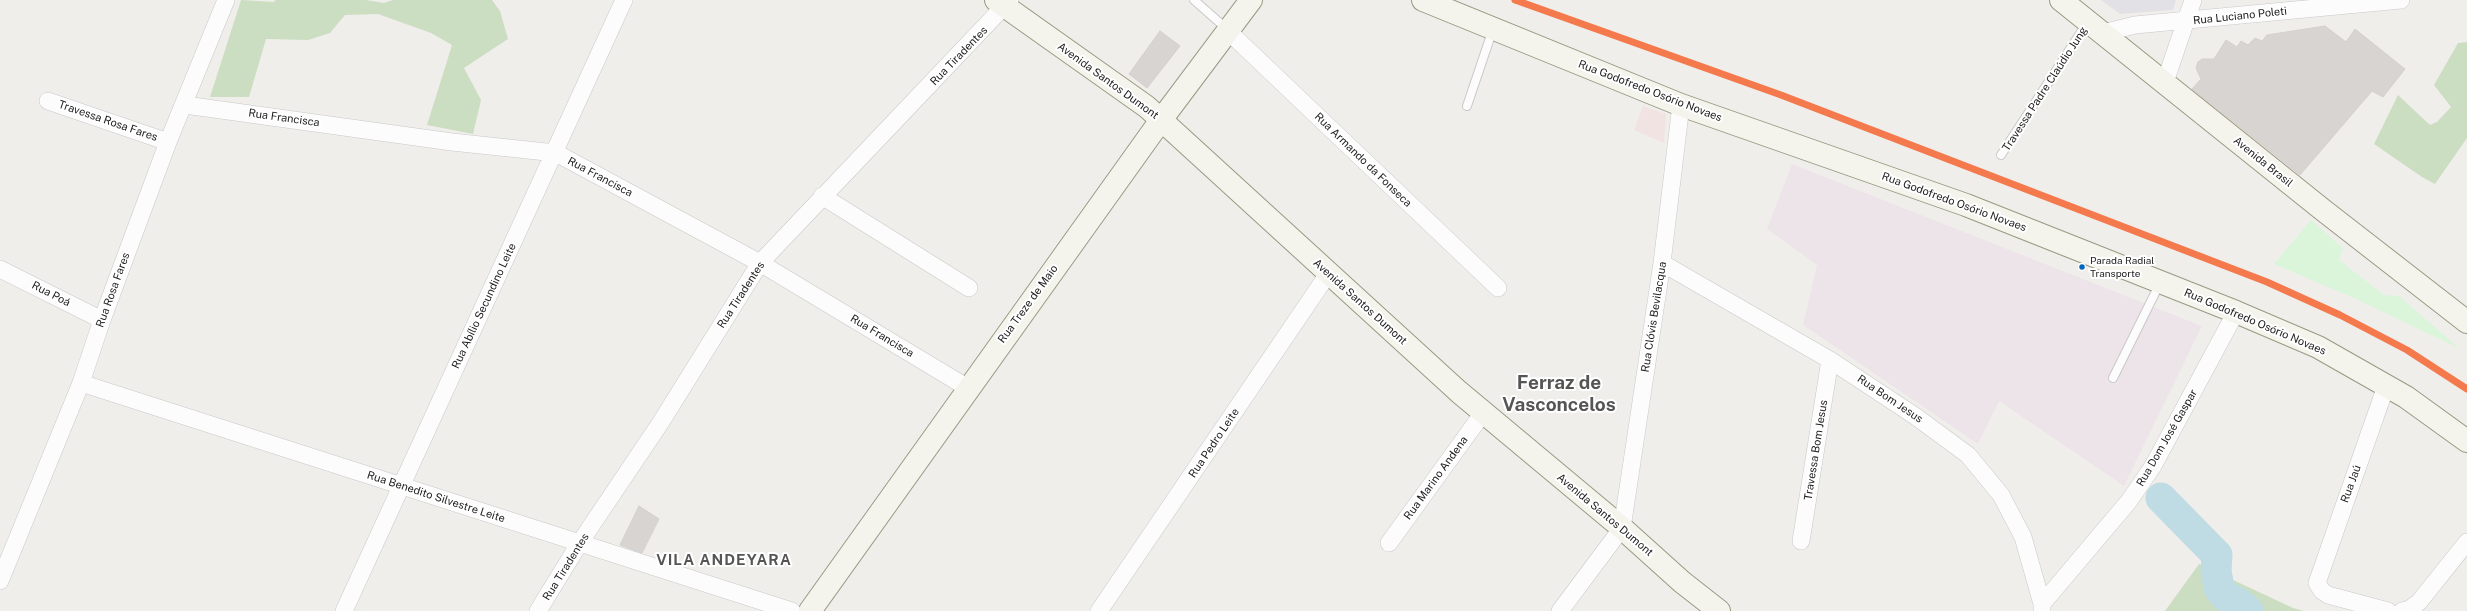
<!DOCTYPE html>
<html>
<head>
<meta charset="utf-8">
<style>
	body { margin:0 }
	canvas { display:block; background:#f0eeeb }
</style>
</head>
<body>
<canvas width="2467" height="611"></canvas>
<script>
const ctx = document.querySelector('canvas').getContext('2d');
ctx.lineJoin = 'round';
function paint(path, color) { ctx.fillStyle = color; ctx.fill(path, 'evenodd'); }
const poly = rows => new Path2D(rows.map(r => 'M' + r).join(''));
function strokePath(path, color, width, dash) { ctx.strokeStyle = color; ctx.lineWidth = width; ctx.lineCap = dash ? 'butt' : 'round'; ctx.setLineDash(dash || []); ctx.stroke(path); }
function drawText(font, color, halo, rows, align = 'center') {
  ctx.font = font + ' "Public Sans",sans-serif'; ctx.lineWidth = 4; ctx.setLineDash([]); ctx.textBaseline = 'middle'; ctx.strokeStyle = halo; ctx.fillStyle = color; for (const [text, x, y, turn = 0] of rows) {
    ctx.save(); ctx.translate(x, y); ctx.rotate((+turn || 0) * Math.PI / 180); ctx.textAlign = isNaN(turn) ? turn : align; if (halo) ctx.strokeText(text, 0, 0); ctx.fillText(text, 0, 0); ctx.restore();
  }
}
paint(poly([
	[1643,106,1666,114,1664,143,1634,130]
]), '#f1e3e1');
paint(poly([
	[1792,164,2202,326,2124,486,1999,401,1978,444,1803,325,1817,265,1767,229]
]), '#ede4e9');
paint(poly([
	[241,0,274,2,275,0,366,0,384,3,393,0,492,0,500,11,508,39,464,68,481,100,473,134,427,125,452,45,431,33,378,14,345,15,330,33,308,40,266,39,249,97,210,97],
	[2467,42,2467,138,2435,184,2422,177,2374,144,2398,95,2430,125,2437,122,2451,107,2434,85,2458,43],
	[2199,564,2293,608,2304,611,2165,611]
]), '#cbdec1');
paint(poly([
	[2311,220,2343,248,2339,260,2384,295,2399,296,2460,349,2356,299,2274,264]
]), '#daf5da');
paint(poly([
	[2101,0,2176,0,2173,10,2120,14]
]), '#e2e1e5');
strokePath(poly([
	[2161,498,2217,555,2216,571,2219,588,2225,596,2240,604,2248,611]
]), '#bfdbe3', 31);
const building = poly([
	[2325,26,2346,42,2355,29,2405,69,2383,97,2372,91,2300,175,2192,89,2201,79,2196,68,2198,62,2202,59,2214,59,2226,40,2237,47,2241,41,2248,45,2255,38,2262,41,2267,35,2325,26],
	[1160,31,1180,46,1147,88,1129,74,1160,31],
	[639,506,659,519,642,553,620,545,639,506]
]);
paint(building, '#d7d4d2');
strokePath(building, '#d3d0cc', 1);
const lane = poly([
	[1194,0,1228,30],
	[1467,106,1493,29],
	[2001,155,2087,23],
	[2113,378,2160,283]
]);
const street = poly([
	[1229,32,1498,288],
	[2103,33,2135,25,2401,0],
	[2165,82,2193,0],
	[48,101,168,142],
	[185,105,452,142,556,153,760,263,968,388],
	[822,196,969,288],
	[1662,263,1830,360,1915,416,1968,455,2001,495,2023,537,2042,604],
	[0,269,102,320],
	[81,383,792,611],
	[2386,386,2317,583,2322,591,2328,595,2388,611],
	[1801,541,1830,360],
	[1389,543,1483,413],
	[0,581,81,383,102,320,168,142,226,0],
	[344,611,624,0],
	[538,611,579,544,661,422,760,263,1010,0],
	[1099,611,1328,274],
	[1560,611,1622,528,1662,263,1681,105],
	[2042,611,2042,604,2129,501,2153,466,2236,312],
	[2402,611,2408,610,2419,602,2467,542]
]);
const secondary = poly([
	[996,0,1147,107,1459,392,1622,528,1682,582,1719,611],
	[1423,0,1681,105,1966,205,2236,312,2318,347,2406,397,2467,441],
	[2061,0,2323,210,2467,322],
	[810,611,1161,120,1251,0]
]);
strokePath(lane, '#c9c8c7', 10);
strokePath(street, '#c9c8c7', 18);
strokePath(secondary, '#999a82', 24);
strokePath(lane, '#fdfcfc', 8);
strokePath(street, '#fdfcfc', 17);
strokePath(secondary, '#f4f4ed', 22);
strokePath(poly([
	[1515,0,1781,95,2267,282,2340,315,2407,350,2467,389]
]), '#f47a4e', 7);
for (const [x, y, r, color] of [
	[2082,267,3.5,"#0065bd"]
]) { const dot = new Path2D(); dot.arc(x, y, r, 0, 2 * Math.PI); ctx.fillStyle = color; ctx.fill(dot); strokePath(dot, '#fff', 1.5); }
drawText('10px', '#222', '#fff', [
	["Parada Radial",2090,261],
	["Transporte",2090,274]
], 'left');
drawText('11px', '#222', '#fff', [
	["Rua Luciano Poleti",2240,16,-6],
	["Rua Tiradentes",959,56,-46],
	["Avenida Santos Dumont",1108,81,36],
	["Travessa Padre Claúdio Jung",2045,89,-57],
	["Rua Godofredo Osório Novaes",1650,91,21],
	["Rua Francisca",284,118,8],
	["Travessa Rosa Fares",108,121,19],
	["Rua Armando da Fonseca",1363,160,44],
	["Avenida Brasil",2263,162,39],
	["Rua Francisca",600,177,28],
	["Rua Godofredo Osório Novaes",1954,202,20],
	["Rua Rosa Fares",113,290,-70],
	["Rua Poá",51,294,27],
	["Rua Tiradentes",741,295,-57],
	["Avenida Santos Dumont",1360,302,42],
	["Rua Treze de Maio",1028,304,-54],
	["Rua Abílio Secundino Leite",484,306,-65],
	["Rua Clóvis Bevilacqua",1654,317,-81],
	["Rua Godofredo Osório Novaes",2255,322,23],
	["Rua Francisca",882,336,31],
	["Rua Bom Jesus",1890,399,34],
	["Rua Dom José Gaspar",2167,438,-60],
	["Rua Pedro Leite",1214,443,-56],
	["Travessa Bom Jesus",1816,450,-81],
	["Rua Marino Andena",1436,478,-54],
	["Rua Jaú",2351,484,-70],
	["Rua Benedito Silvestre Leite",436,497,18],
	["Avenida Santos Dumont",1605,515,40],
	["Rua Tiradentes",566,567,-58]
]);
ctx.letterSpacing = '1px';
drawText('bold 15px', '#555', '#fff', [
	["VILA ANDEYARA",724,560]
]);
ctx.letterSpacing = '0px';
drawText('bold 19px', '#555', '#fff', [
	["Ferraz de",1559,383],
	["Vasconcelos",1559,405]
]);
</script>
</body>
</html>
